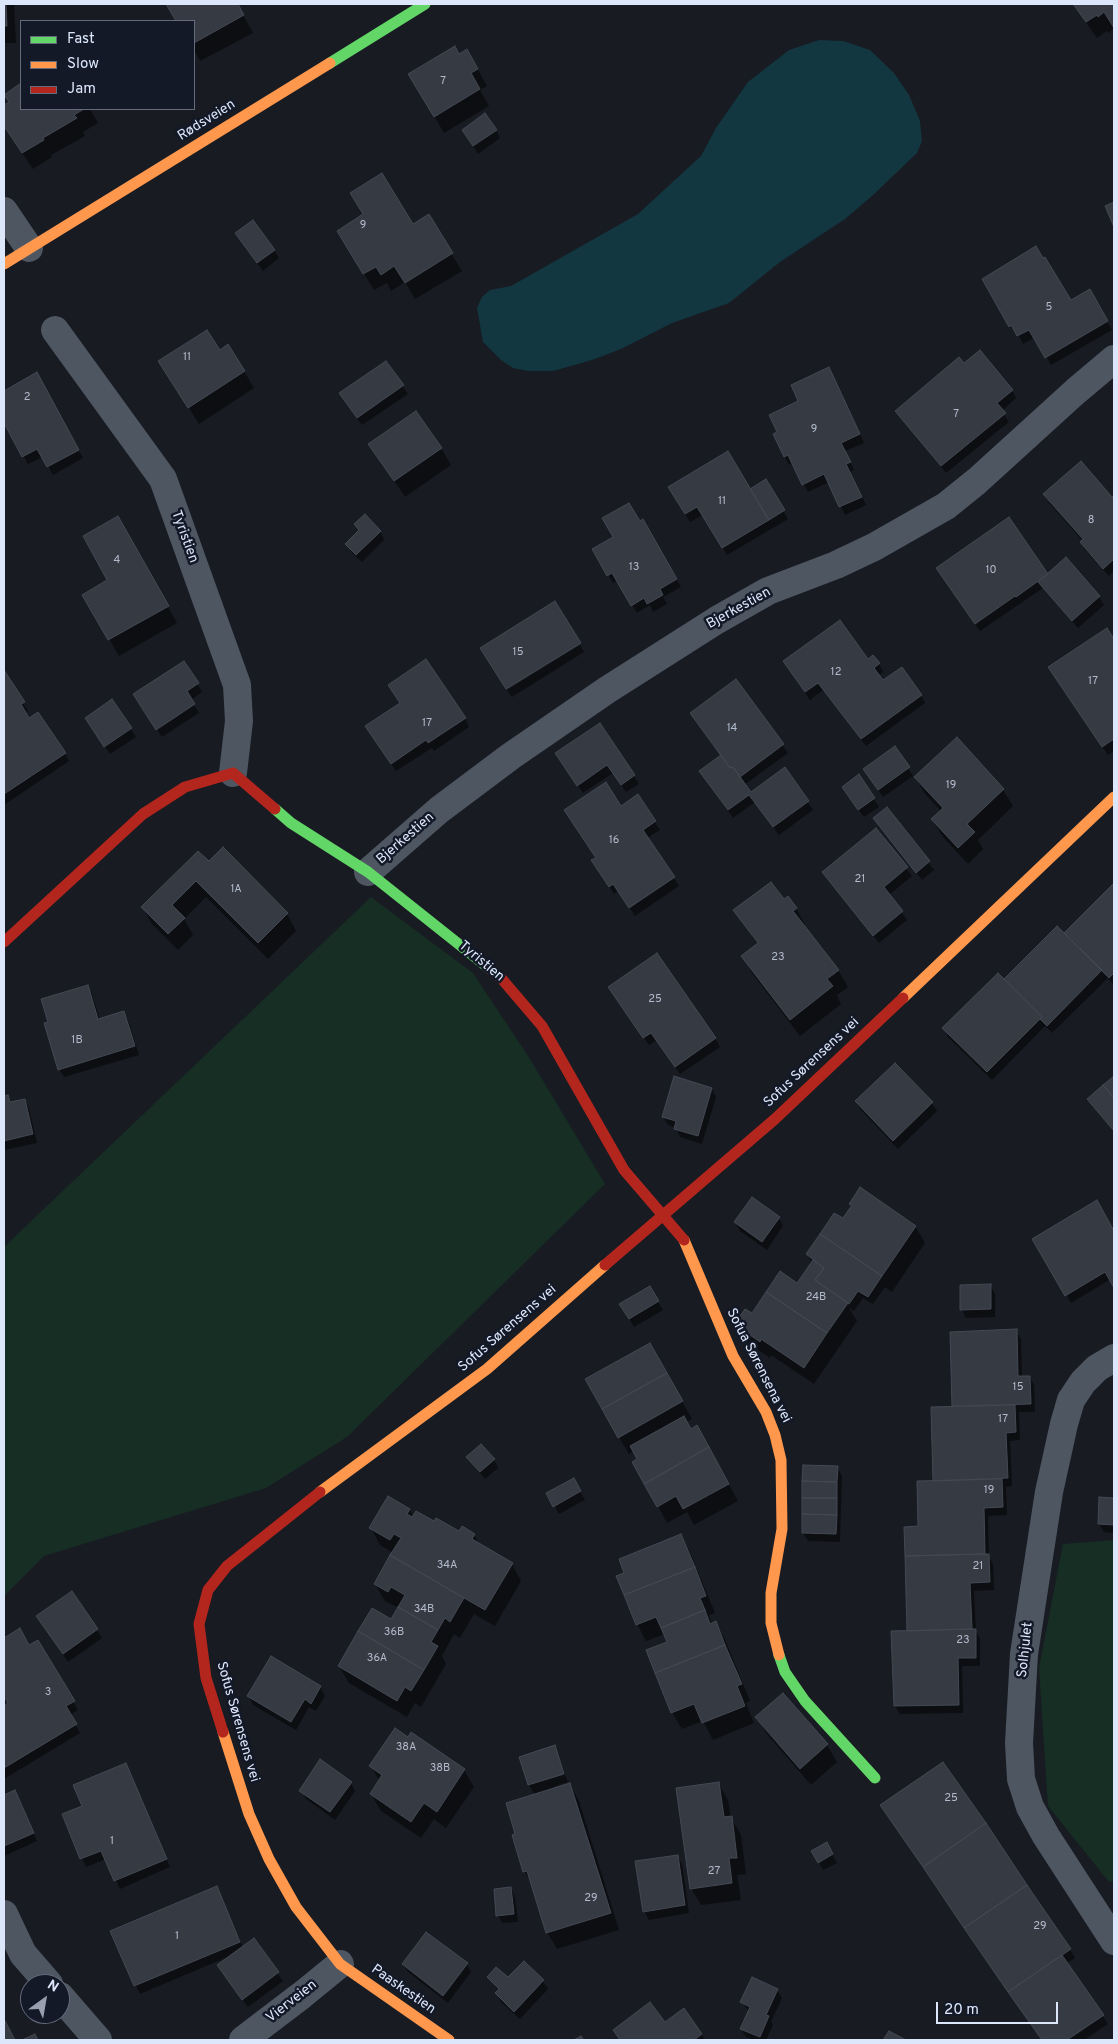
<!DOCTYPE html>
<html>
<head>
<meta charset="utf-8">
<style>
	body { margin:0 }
	#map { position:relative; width:1118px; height:2044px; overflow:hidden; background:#181b22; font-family:Overpass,sans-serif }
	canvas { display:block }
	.frame { position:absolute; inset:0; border:5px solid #dde7fb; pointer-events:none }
	.legend { position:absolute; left:20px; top:20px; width:175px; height:90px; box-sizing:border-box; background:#131927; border:1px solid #646b7c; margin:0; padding:6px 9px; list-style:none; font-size:15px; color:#dde7fb }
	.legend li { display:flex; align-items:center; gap:10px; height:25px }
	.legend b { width:25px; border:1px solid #646b7c }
	.north { position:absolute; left:20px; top:1974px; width:50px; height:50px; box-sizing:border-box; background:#131927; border:1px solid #646b7c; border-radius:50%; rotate:32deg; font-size:14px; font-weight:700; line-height:20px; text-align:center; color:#dde7fb }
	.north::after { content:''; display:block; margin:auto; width:18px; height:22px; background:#98a0af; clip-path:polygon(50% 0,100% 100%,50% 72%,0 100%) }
	.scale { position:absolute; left:936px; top:2002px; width:122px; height:22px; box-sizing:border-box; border:2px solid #dde7fb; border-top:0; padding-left:6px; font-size:15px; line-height:18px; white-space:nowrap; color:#dde7fb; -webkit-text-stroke:4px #131927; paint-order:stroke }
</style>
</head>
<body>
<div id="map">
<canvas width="1118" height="2044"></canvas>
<div class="frame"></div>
<ul class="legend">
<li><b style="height:6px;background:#63d668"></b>Fast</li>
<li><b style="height:6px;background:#ff974d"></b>Slow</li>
<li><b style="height:6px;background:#b3261e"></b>Jam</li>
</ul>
<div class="north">N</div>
<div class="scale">20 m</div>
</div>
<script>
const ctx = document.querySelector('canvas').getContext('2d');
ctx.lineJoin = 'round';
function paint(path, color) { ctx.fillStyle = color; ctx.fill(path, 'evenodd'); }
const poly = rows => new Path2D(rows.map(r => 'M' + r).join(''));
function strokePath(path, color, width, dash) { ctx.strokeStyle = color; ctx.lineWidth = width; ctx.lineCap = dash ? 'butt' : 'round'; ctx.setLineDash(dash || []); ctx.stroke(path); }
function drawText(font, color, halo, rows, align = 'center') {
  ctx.font = font + ' Overpass,sans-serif'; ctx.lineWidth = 5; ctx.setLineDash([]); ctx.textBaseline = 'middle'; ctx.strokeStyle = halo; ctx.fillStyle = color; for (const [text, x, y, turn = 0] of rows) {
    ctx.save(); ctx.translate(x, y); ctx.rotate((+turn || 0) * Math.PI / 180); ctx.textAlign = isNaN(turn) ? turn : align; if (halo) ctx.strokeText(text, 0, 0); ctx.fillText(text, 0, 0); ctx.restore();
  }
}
paint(poly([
	[371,897,473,973,530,1059,605,1184,347,1437,266,1488,44,1556,4,1596,4,1247],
	[1114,1540,1114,1881,1109,1882,1048,1806,1039,1668,1063,1544]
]), '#162e24');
paint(poly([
	[819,40,843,41,870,50,894,73,909,95,920,121,922,141,917,153,873,195,845,219,780,262,729,303,672,323,621,349,592,360,553,371,528,371,513,368,501,360,483,342,477,308,482,297,490,290,511,286,638,214,701,156,716,128,748,82,789,50]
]), '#123740');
paint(poly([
	[4,4,14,4,16,43,4,43],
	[168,4,237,4,253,33,200,61,194,50,194,21,178,21],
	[1073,4,1114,4,1114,28,1109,33,1107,31,1097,38],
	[467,50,487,86,480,90,489,106,444,133,410,75,458,56],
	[21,85,21,109,90,109,98,123,83,132,85,136,51,155,52,157,33,169,4,125,4,106,10,102,6,95],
	[496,130,500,138,478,154,468,138],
	[428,216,462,271,415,299,405,282,391,291,387,283,374,290,348,248,413,225],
	[236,234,274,250,279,258,263,271],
	[983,279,1070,302,1089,291,1112,330,1051,365,1035,337,1023,344,1017,333,1015,334],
	[220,352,244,371,254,388,199,424,170,378],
	[386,363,408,394,362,425,345,402],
	[964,365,1012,390,1016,398,1002,411,1009,422,946,473,897,411],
	[37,374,83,458,53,475,43,457,28,464,4,420,4,392],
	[833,377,864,443,845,451,854,470,850,472,866,505,845,515,829,482,808,492,793,463,789,465,785,457,775,435,778,433,800,401],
	[370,444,441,448,451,465,405,497],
	[766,481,788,519,727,555,703,515,690,522,669,487,750,491],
	[1044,495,1112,499,1114,497,1114,571,1109,576,1086,551,1081,543,1083,541,1049,503],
	[118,518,177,623,119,656,84,595,109,581],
	[642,521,681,587,663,597,667,604,653,612,650,605,637,613,618,581,613,583,593,550],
	[356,525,380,531,384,540,362,562,351,552,347,544,359,531],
	[1065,559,1099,597,1104,605,1078,628,1043,588,980,631,942,576,1047,575],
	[1106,630,1114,642,1114,751,1108,755,1055,676],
	[580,645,584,652,512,697,507,690],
	[868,660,879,664,883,672,878,676,883,682,921,695,925,703,866,746,823,690,810,700,784,662],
	[184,662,202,692,191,700,199,713,162,737,139,703],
	[4,673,28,711,25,713,29,719,65,753,69,761,4,805,4,737,6,736,4,733],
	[736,681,788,753,744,785,751,793,784,769,813,810,779,835,755,802,733,818,705,779,722,756],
	[112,701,136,737,110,754,91,726],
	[465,718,469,727,434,751,432,748,396,771,371,735],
	[600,725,639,784,626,792,613,773,583,793,561,762],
	[956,739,1003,790,1013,806,978,840,983,849,968,864,942,836,932,819,941,811,925,794,915,777],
	[895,748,913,776,883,797,869,777],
	[859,776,879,807,864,817,848,795],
	[638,796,660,830,647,838,679,886,635,916,618,891,614,894,598,869,597,858,621,808],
	[887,809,934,870,922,880,874,818],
	[876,830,912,876,889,895,907,920,879,943,824,873],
	[209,863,287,914,296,931,268,959,206,897,184,919,193,935,178,950,152,924,143,908],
	[1114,885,1114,985,1108,978,1052,1033,1045,1026,992,1080,948,1037,944,1028,1064,935],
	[783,900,796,908,805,925,804,927,838,970,848,987,837,995,841,1004,800,1036,752,973,743,956,758,945,735,911],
	[87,986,92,994,100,1019,124,1012,128,1020,139,1055,64,1077,59,1069,50,1022],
	[614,996,715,1038,720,1047,680,1074,657,1040,649,1045],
	[1114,1077,1114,1132,1089,1099],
	[712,1089,716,1097,702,1144,680,1137,676,1128,668,1125,663,1117],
	[8,1096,12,1103,25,1100,29,1108,37,1143,4,1150,4,1097],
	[856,1102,932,1103,937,1111,898,1149,861,1110],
	[1096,1202,1114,1233,1114,1285,1111,1279,1071,1303,1033,1240],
	[850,1204,915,1226,925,1243,892,1292,885,1287,873,1304,863,1298,854,1311,849,1308,857,1321,814,1384,771,1355,770,1358,746,1341,736,1325,798,1285,812,1263,807,1254,843,1220,852,1207],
	[779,1218,783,1226,767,1250,740,1231,735,1222],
	[990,1285,995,1294,995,1317,966,1318,962,1310],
	[649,1288,663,1310,634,1327,621,1304],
	[1016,1331,1021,1339,1022,1377,1030,1377,1034,1385,1035,1412,1019,1412,1020,1440,1010,1441,1012,1486,1006,1487,1007,1515,988,1516,989,1557,993,1564,994,1590,974,1591,976,1631,980,1638,980,1666,962,1666,963,1713,900,1714,895,1706,893,1632,909,1632,920,1527,934,1482,953,1407,951,1333],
	[650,1345,692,1419,686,1422,690,1430,706,1444,738,1501,694,1525,687,1512,667,1523,658,1506,639,1459,634,1451,629,1454,619,1437],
	[468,1457,494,1459,498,1468,485,1479],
	[804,1467,837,1467,842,1476,840,1542,808,1541,803,1533],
	[573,1479,585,1500,559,1514,548,1494],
	[1100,1498,1114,1499,1114,1533,1104,1532,1099,1524],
	[409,1509,414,1517,435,1523,459,1533,474,1535,480,1546,512,1564,521,1581,495,1626,474,1614,460,1638,454,1634,442,1656,446,1664,421,1707,415,1703,407,1717,349,1683,339,1666,391,1621,399,1608,385,1601,375,1584,393,1553,380,1545,371,1528],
	[681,1535,690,1552,715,1613,709,1615,712,1624,716,1623,725,1639,750,1701,746,1703,754,1723,713,1740,703,1721,682,1729,672,1712,668,1642,665,1634,646,1641,637,1624,626,1573],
	[72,1593,102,1638,68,1662,43,1624],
	[20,1630,29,1646,38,1641,78,1710,70,1715,80,1733,4,1779,4,1707,10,1704,4,1694,4,1640],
	[320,1687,325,1696,316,1711,309,1707,296,1730,253,1705,249,1696],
	[757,1717,827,1745,837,1762,811,1785,767,1734],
	[554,1747,568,1782,553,1787,554,1789,570,1784,579,1801,619,1930,557,1949,547,1932,533,1886,525,1872,513,1836,517,1835,535,1795,529,1785,520,1758],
	[371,1766,464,1770,474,1787,446,1828,434,1819,421,1838,381,1811,371,1794,380,1782],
	[130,1773,170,1867,120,1889,106,1859,86,1867,63,1815,83,1806],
	[351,1783,355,1791,335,1820,306,1799,301,1791],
	[718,1783,728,1800,731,1818,741,1835,746,1874,737,1875,741,1900,701,1905,691,1888],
	[15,1791,37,1841,4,1856,4,1796],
	[887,1813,1070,1949,1075,1958,1067,1963,1108,2024,1084,2040,1042,2040],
	[826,1844,837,1863,823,1870,813,1851],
	[677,1856,682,1864,689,1913,649,1920,644,1911],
	[511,1888,515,1897,518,1922,502,1923,498,1915],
	[221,1896,243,1948,254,1940,283,1981,248,2007,218,1966,230,1956,140,1994,112,1932],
	[403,1964,467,1964,471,1972,448,2003,408,1972],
	[488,1977,543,1981,548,1989,520,2019,501,2002,496,1993,499,1991],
	[777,1990,782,1998,771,2022,773,2025,766,2040,754,2040,746,2037,741,2029,749,2012,742,2002],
	[665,2024,701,2034,705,2040,620,2040,614,2030]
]), '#0007');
const building = poly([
	[4,4,6,4,7,26,4,26,4,4],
	[166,4,238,4,244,15,194,43,194,21,176,21,166,4],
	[1073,4,1114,4,1114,28,1104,12,1098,17,1097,15,1086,22,1073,4],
	[455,46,459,54,467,49,478,69,471,73,480,89,434,117,408,74,455,46],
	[21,83,21,109,84,109,74,115,77,118,43,138,44,140,22,153,4,126,4,105,9,102,4,95,21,83],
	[485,113,497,130,473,146,462,130,485,113],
	[382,173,413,224,429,214,453,253,405,283,394,266,381,275,376,267,363,274,337,231,363,214,350,193,382,173],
	[1114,202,1114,227,1105,206,1114,202],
	[253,220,275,250,257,263,235,233,253,220],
	[1036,246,1043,258,1045,257,1071,300,1090,289,1108,321,1045,358,1029,330,1017,336,1011,325,1009,327,982,279,1036,246],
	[207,330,220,350,228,344,245,371,188,408,158,361,207,330],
	[980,350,1013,390,997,403,1006,413,941,466,895,411,959,357,964,363,980,350],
	[386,361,404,385,357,418,339,393,386,361],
	[829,367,860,434,841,443,851,462,846,464,862,497,839,507,824,474,802,485,788,455,784,457,773,434,777,432,769,415,798,401,791,385,829,367],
	[37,372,79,450,47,467,37,449,22,457,4,423,4,391,37,372],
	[416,411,442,448,394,481,368,444,416,411],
	[728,451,769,520,722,548,697,507,685,514,668,487,728,451],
	[1081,461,1112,497,1114,495,1114,559,1103,569,1080,542,1083,539,1043,494,1081,461],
	[766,479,785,510,769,520,750,489,766,479],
	[629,503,640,521,643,519,677,579,660,589,663,595,647,604,644,598,631,606,612,573,607,576,592,549,613,537,602,518,629,503],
	[365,514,381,531,356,555,345,544,359,530,354,524,365,514],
	[118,516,169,606,108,640,82,595,107,580,83,536,118,516],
	[1009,517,1048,574,1016,597,1015,596,975,624,936,568,1009,517],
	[1066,557,1100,596,1072,621,1038,582,1066,557],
	[555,601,581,643,506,689,480,648,555,601],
	[840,620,868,659,873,655,880,663,874,668,883,680,902,667,922,695,861,739,818,683,805,692,783,661,840,620],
	[1107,628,1114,639,1114,739,1102,747,1048,667,1107,628],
	[426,659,466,718,428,743,426,740,391,764,365,726,400,703,388,685,426,659],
	[184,661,199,683,187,691,195,704,156,730,133,694,184,661],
	[4,670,25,702,21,704,29,718,38,712,66,753,4,794,4,670],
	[736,679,784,744,740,777,733,767,730,768,690,713,736,679],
	[112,699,132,728,104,747,85,718,112,699],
	[600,723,635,775,621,785,607,765,577,786,555,753,600,723],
	[957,737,1004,789,967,824,975,832,958,848,931,819,943,808,914,777,957,737],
	[895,746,910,767,878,790,863,769,895,746],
	[721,755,730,768,733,767,751,792,785,767,809,801,773,827,749,795,728,810,699,771,721,755],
	[859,774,875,798,858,810,842,787,859,774],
	[606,782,621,806,638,794,656,821,643,830,675,877,629,908,613,884,609,887,591,860,596,858,564,810,606,782],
	[887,807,930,861,916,873,873,818,887,807],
	[876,828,908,867,884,887,903,911,873,936,822,872,876,828],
	[223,847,288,913,258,943,196,881,172,905,185,918,168,934,141,907,198,851,209,861,223,847],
	[771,882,784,899,788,896,797,908,793,911,839,970,827,979,833,986,790,1020,741,956,758,943,733,910,771,882],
	[1114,883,1114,973,1109,978,1064,933,1114,883],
	[1057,926,1102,970,1047,1026,1040,1019,1042,1017,1004,979,1057,926],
	[657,953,716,1038,675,1067,651,1033,643,1038,608,987,657,953],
	[998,973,1042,1017,987,1072,942,1028,998,973],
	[88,985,98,1019,124,1011,135,1046,58,1070,44,1023,48,1022,41,999,88,985],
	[895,1063,933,1102,893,1141,855,1101,895,1063],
	[674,1076,712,1088,698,1136,674,1129,676,1121,662,1117,674,1076],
	[1114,1076,1114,1098,1103,1085,1114,1076],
	[1103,1085,1114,1098,1114,1131,1087,1099,1103,1085],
	[8,1095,10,1102,25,1099,33,1134,4,1141,4,1096,8,1095],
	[860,1187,916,1226,882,1276,820,1234,834,1213,843,1218,852,1205,849,1204,860,1187],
	[752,1197,780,1217,762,1242,734,1222,752,1197],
	[1097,1200,1114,1231,1114,1288,1105,1272,1065,1296,1032,1239,1097,1200],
	[820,1234,882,1276,868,1297,858,1291,849,1304,815,1280,824,1268,806,1254,820,1234],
	[813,1260,824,1268,815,1280,848,1303,827,1333,766,1292,780,1271,797,1283,813,1260],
	[991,1284,991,1309,960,1310,960,1285,991,1284],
	[650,1286,659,1301,629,1319,619,1304,650,1286],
	[766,1292,827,1333,804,1368,761,1339,760,1342,734,1324,745,1309,752,1313,766,1292],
	[1017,1329,1018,1376,1030,1376,1031,1404,952,1406,950,1332,1017,1329],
	[650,1343,667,1373,602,1409,585,1379,650,1343],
	[667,1373,683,1401,618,1438,602,1409,667,1373],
	[1015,1405,1016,1432,1006,1433,1008,1478,933,1481,931,1407,1015,1405],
	[684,1416,691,1429,697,1425,709,1447,644,1484,632,1462,637,1459,630,1446,684,1416],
	[481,1444,495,1459,480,1472,466,1457,481,1444],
	[709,1447,729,1484,683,1509,676,1496,657,1507,644,1484,709,1447],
	[803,1465,838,1466,837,1482,802,1481,803,1465],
	[574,1478,581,1491,553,1507,546,1493,574,1478],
	[1002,1479,1003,1507,984,1508,985,1554,905,1556,904,1527,918,1526,917,1481,1002,1479],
	[802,1481,837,1482,837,1498,802,1498,802,1481],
	[388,1496,410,1509,407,1514,412,1517,416,1511,434,1521,436,1518,459,1531,462,1526,475,1534,472,1539,513,1563,485,1610,390,1555,401,1538,394,1534,390,1540,369,1528,388,1496],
	[1099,1497,1114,1498,1114,1525,1098,1524,1099,1497],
	[802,1498,837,1498,837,1515,802,1514,802,1498],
	[802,1514,837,1515,836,1534,802,1533,802,1514],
	[681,1534,695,1567,624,1595,616,1576,624,1573,619,1559,681,1534],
	[985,1554,989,1554,990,1582,970,1583,972,1629,907,1631,905,1556,985,1554],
	[390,1555,464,1598,450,1622,445,1618,438,1630,398,1607,405,1595,391,1587,388,1592,374,1584,390,1555],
	[695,1567,706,1596,700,1598,705,1610,661,1628,656,1617,636,1625,624,1595,695,1567],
	[72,1591,98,1629,63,1654,36,1616,72,1591],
	[398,1607,438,1630,431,1642,438,1646,424,1670,358,1631,372,1608,391,1619,398,1607],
	[705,1610,710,1624,716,1621,725,1645,655,1673,646,1650,667,1642,661,1628,705,1610],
	[20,1628,29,1645,38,1640,75,1701,66,1706,77,1724,4,1768,4,1706,8,1703,4,1696,4,1638,20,1628],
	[972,1629,976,1629,976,1658,958,1658,959,1705,894,1706,891,1631,972,1629],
	[358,1631,424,1670,411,1691,405,1687,397,1701,338,1666,358,1631],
	[725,1645,742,1684,737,1686,745,1706,702,1723,694,1704,671,1713,655,1673,725,1645],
	[271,1656,321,1686,311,1704,305,1699,291,1722,247,1696,271,1656],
	[783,1693,828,1744,800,1769,755,1717,783,1693],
	[395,1728,408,1737,411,1732,465,1769,437,1812,424,1803,411,1822,370,1794,382,1775,369,1766,395,1728],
	[555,1745,564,1774,528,1785,519,1757,555,1745],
	[320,1759,352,1782,330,1812,299,1791,320,1759],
	[943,1762,986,1823,923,1867,880,1805,943,1762],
	[126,1763,167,1859,114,1881,101,1851,80,1859,62,1814,82,1806,73,1785,126,1763],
	[719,1782,724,1817,732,1816,737,1858,729,1858,732,1883,690,1889,676,1788,719,1782],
	[570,1783,611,1913,546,1933,527,1871,523,1872,512,1835,515,1834,506,1803,570,1783],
	[15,1790,34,1833,4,1846,4,1795,15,1790],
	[986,1823,1027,1885,964,1928,923,1867,986,1823],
	[827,1842,833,1854,818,1863,811,1851,827,1842],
	[678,1855,685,1905,643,1912,635,1861,678,1855],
	[1027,1885,1071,1949,1008,1992,964,1928,1027,1885],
	[217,1886,240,1942,134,1986,110,1931,217,1886],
	[511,1887,514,1914,496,1916,494,1889,511,1887],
	[426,1932,468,1963,443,1996,402,1964,426,1932],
	[254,1938,279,1972,242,2000,217,1965,254,1938],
	[1062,1955,1104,2015,1067,2040,1042,2040,1008,1992,1062,1955],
	[524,1961,544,1980,514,2012,495,1993,499,1989,487,1977,496,1967,508,1977,524,1961],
	[752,1977,778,1989,766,2015,769,2016,760,2037,740,2029,750,2007,740,2002,752,1977],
	[650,2002,665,2022,684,2008,702,2034,694,2040,620,2040,613,2030,650,2002],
	[4,2019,15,2040,4,2040,4,2019],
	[889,2031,906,2040,883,2040,889,2031],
	[35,2034,38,2040,22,2040,35,2034],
	[581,2036,584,2040,574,2040,581,2036]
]);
paint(building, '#363a43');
strokePath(building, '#434954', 1);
strokePath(poly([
	[4,211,29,248],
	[55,330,163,479,237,685,239,721,233,773],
	[368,872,439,810,511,756,607,690,717,620,768,591,836,565,874,547,946,506,977,481,1076,391,1114,359],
	[1114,1358,1097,1368,1083,1382,1071,1400,1064,1424,1049,1492,1024,1654,1019,1743,1021,1779,1030,1807,1046,1836,1114,1941],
	[4,1914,23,1954,49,1984],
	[60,1996,98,2040],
	[243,2040,302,1995,340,1964]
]), '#4e5662', 28);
strokePath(poly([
	[330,63,425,4],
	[275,809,291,823,368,872,490,969],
	[779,1655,785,1672,805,1701,875,1778]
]), '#63d668', 11);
strokePath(poly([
	[4,264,330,63],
	[903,998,1114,797],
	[684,1240,733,1356,766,1412,775,1435,781,1460,782,1529,771,1593,771,1623,779,1655],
	[320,1492,487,1369,605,1265],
	[223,1732,249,1814,269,1859,296,1907,340,1964,449,2040]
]), '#ff974d', 11);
strokePath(poly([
	[4,942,143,814,185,787,233,773,275,809],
	[490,969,501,978,542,1026,624,1170,684,1240],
	[605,1265,775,1119,903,998],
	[223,1732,206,1678,199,1624,208,1590,227,1566,320,1492]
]), '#b3261e', 11);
drawText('11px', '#b3bccd', null, [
	["7",443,82],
	["9",363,226],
	["5",1049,308],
	["11",187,358],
	["2",27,398],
	["7",956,415],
	["9",814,430],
	["11",722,502],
	["8",1091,521],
	["4",117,561],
	["13",634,568],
	["10",991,571],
	["15",518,653],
	["12",836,673],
	["17",1093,682],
	["17",427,724],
	["14",732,729],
	["19",951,786],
	["16",614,841],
	["21",860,880],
	["1A",236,890],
	["23",778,958],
	["25",655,1000],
	["1B",77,1041],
	["24B",816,1298],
	["15",1018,1388],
	["17",1003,1420],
	["19",989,1491],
	["34A",447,1566],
	["21",978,1567],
	["34B",424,1610],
	["36B",394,1633],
	["23",963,1641],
	["36A",377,1659],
	["3",48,1693],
	["38A",406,1748],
	["38B",440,1769],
	["25",951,1799],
	["1",112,1842],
	["27",714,1872],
	["29",591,1899],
	["29",1040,1927],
	["1",177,1937]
]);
drawText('14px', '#dde7fb', '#131927', [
	["Rødsveien",207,121,-32],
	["Tyristien",184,537,70],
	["Bjerkestien",739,609,-29],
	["Bjerkestien",406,839,-41],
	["Tyristien",481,962,40],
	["Sofus Sørensens vei",812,1063,-43],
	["Sofus Sørensens vei",508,1329,-41],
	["Sofua Sørensena vei",758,1366,63],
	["Solhjulet",1026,1650,-84],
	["Sofus Sørensens vei",237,1722,74],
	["Paaskestien",403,1990,35],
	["Vierveien",292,2002,-38]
]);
</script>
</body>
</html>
